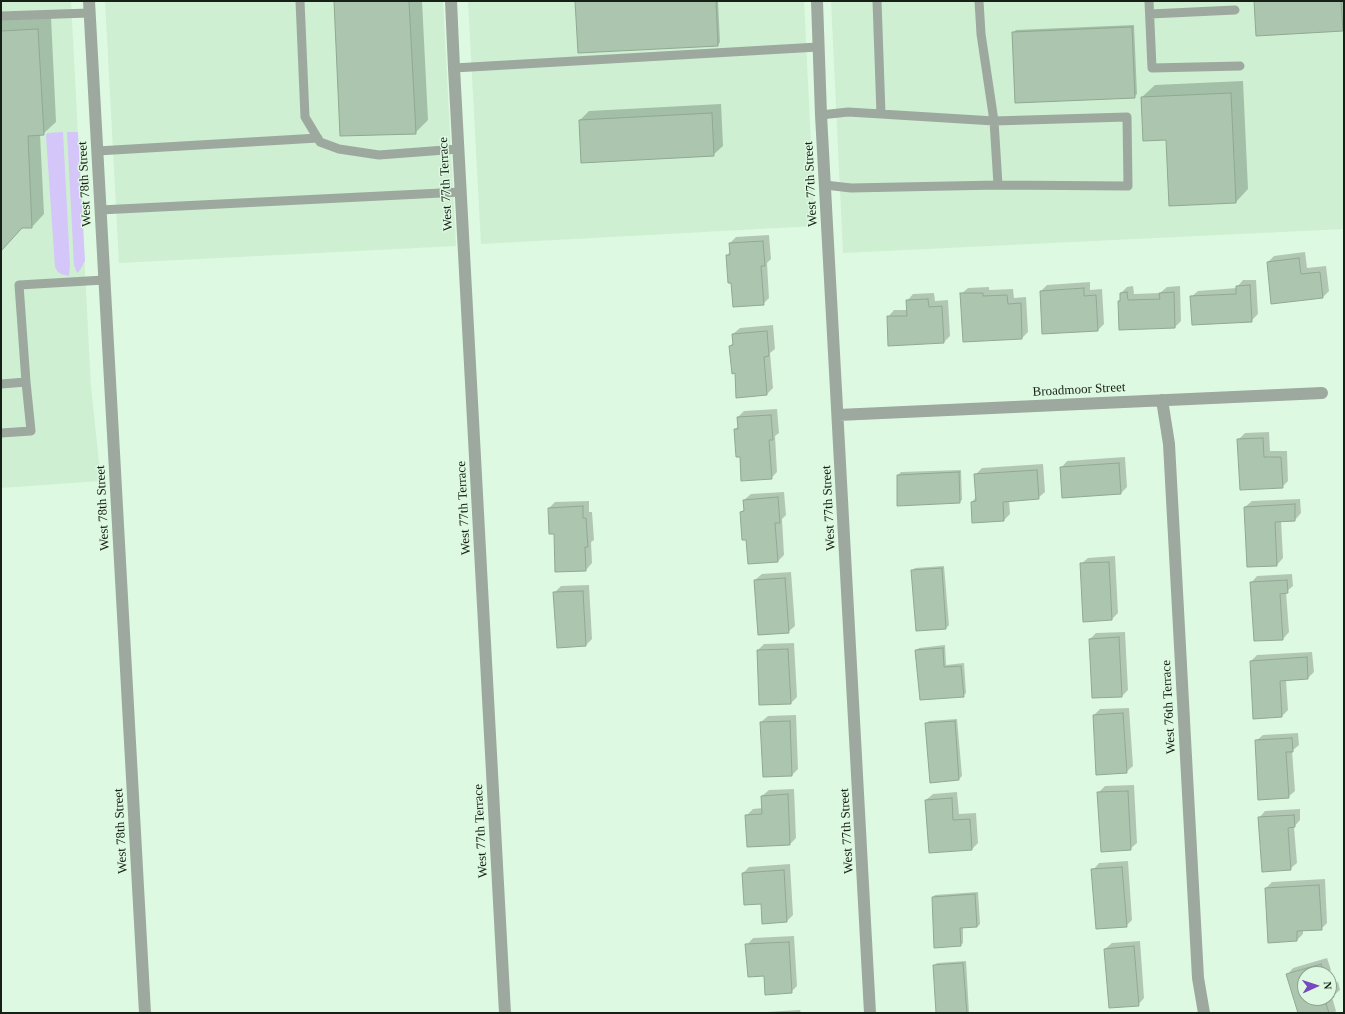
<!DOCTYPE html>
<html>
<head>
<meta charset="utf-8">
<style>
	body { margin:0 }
	#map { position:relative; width:1345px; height:1014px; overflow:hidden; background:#def9e1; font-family:"Times New Roman",serif }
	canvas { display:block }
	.frame { position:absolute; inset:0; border:2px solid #162017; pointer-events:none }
	.north { position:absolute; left:1297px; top:966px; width:40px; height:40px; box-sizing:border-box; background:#def9e1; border:1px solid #8ea290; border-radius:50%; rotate:87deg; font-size:11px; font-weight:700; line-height:16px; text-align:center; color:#162017 }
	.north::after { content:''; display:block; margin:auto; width:14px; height:18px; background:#7748c0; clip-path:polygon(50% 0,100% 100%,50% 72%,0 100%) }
</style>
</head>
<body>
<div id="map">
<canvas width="1345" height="1014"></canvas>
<div class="frame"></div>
<div class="north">N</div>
</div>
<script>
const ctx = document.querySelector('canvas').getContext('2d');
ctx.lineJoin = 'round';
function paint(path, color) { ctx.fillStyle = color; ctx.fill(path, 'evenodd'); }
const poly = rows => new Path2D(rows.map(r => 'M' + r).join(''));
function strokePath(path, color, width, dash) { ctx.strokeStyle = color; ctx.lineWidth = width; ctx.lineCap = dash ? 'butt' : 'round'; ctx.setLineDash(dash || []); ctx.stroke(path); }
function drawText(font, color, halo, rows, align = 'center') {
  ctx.font = font + ' "Times New Roman",serif'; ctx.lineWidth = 3; ctx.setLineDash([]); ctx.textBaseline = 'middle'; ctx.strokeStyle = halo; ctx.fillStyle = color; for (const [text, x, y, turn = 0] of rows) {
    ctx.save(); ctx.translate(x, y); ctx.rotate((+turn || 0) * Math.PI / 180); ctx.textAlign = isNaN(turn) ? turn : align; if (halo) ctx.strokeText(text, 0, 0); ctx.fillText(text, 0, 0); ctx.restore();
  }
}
paint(poly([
	[1,1,71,1,91,387,101,481,1,488],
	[105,1,443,1,456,246,119,263],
	[468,1,804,1,815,226,481,244],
	[831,1,1344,1,1344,229,843,253]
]), '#ceefd1');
paint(poly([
	[63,132,70,265,69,276,61,274,58,272,55,267,46,136,47,133],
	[67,132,78,132,85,261,80,270,77,273,74,265]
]), '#d5c6f9');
paint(poly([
	[335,1,422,1,428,120,415,133],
	[576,1,718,1,720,42,718,45],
	[1255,1,1343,1,1344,28,1342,30],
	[51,17,56,122,43,134,40,134,44,214,32,227,22,227,1,250,1,20],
	[1134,25,1137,94,1134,97,1013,33,1016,30],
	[1243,81,1248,189,1236,202,1142,97,1155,85],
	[721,104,723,146,713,155,580,120,589,111],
	[769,235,771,259,767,263,769,298,763,304,732,282,727,255,730,252,730,243,736,237],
	[1305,252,1307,268,1326,266,1329,291,1323,297,1268,262,1274,256],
	[1243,280,1256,280,1258,314,1251,321,1191,297,1198,291,1237,288,1237,287],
	[1090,282,1090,290,1102,289,1104,324,1098,330,1041,291,1047,285],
	[1133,286,1134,294,1160,293,1167,287,1180,286,1181,321,1175,327,1119,301,1121,299,1121,293,1127,287],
	[989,287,989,290,1013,289,1014,298,1026,297,1028,332,1022,338,961,294,968,288],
	[934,293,935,301,948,300,950,336,944,342,888,317,894,310,907,310,907,301,913,294],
	[773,325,775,349,770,353,773,388,767,394,736,372,730,346,734,342,733,334,740,328],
	[777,409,779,433,775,436,777,472,771,478,740,455,735,429,739,426,738,417,744,411],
	[1269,432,1270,451,1287,451,1288,481,1282,487,1239,439,1245,433],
	[1125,457,1127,487,1121,493,1063,497,1061,468,1067,461],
	[1043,464,1045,492,1038,498,1009,500,1010,514,1004,520,972,502,976,497,975,475,982,468],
	[961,470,962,500,959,502,898,475,901,472],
	[784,492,786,515,782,519,784,555,778,561,747,539,741,512,745,509,744,500,751,494],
	[1300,499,1301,513,1295,520,1281,520,1283,558,1277,565,1245,507,1252,501],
	[589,501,589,512,592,512,594,540,591,542,592,563,586,570,555,533,549,508,555,502],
	[1115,556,1118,613,1112,619,1084,621,1081,564,1088,558],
	[944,566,949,625,946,628,912,571,915,568],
	[791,572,795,626,788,632,759,634,755,580,762,574],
	[1292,574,1293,586,1286,592,1289,632,1283,639,1251,583,1257,576],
	[589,585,592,639,586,645,558,647,554,593,561,586],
	[1125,632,1128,690,1122,696,1090,639,1096,633],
	[794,643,797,697,791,703,758,650,764,644],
	[945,645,946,665,964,663,966,693,963,696,916,651,919,648],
	[1312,652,1314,672,1308,678,1286,680,1288,710,1282,716,1251,661,1257,655],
	[1129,708,1133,766,1126,772,1094,715,1100,709],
	[796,715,798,769,792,775,761,722,768,716],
	[957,719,962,776,959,779,931,782,926,724,929,721],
	[1298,733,1299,745,1292,751,1295,791,1288,797,1256,741,1263,735],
	[1134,785,1137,843,1130,849,1098,793,1105,786],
	[794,789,796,838,790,844,747,815,753,809,763,808,762,796,769,790],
	[957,792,959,814,976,813,978,843,972,849,926,800,933,794],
	[1300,809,1300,820,1294,827,1297,863,1290,869,1259,818,1265,811],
	[1128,861,1132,920,1126,926,1093,870,1099,863],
	[790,864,793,915,787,921,761,902,743,873,749,867],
	[1325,879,1327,923,1321,929,1303,930,1303,934,1297,940,1268,942,1266,888,1272,882],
	[978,892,980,924,977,927,963,927,963,943,961,945,933,897,935,895],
	[794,936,797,986,791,992,747,945,753,938],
	[1140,941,1144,998,1138,1005,1105,949,1112,943],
	[1327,958,1331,970,1326,974,1305,974,1305,998,1329,998,1329,985,1338,982,1340,990,1332,997,1336,1011,1334,1013,1299,1013,1287,975,1293,968],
	[966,961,969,1013,937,1013,934,966,937,963],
	[800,1010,801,1013,766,1013,766,1012]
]), '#0003');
const building = poly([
	[334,1,409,1,416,134,340,136,334,1],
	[575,1,716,1,718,46,578,53,575,1],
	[1254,1,1341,1,1343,31,1256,36,1254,1],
	[1132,27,1135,98,1015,103,1012,32,1132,27],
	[38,29,44,135,28,136,32,228,22,228,1,251,1,31,38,29],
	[1231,93,1236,203,1169,206,1166,140,1143,141,1141,97,1231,93],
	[712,113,714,156,581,163,579,120,712,113],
	[763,241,765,266,761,266,764,305,733,307,731,283,728,283,726,255,730,255,729,243,763,241],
	[1299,258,1301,274,1320,272,1323,298,1271,304,1267,262,1299,258],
	[1250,285,1252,322,1192,325,1190,296,1236,294,1236,286,1250,285],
	[1084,288,1084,296,1096,295,1098,331,1042,334,1040,291,1084,288],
	[1127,292,1128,300,1160,299,1159,293,1174,292,1175,328,1119,330,1118,301,1120,301,1120,293,1127,292],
	[960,293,983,293,983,296,1007,295,1008,304,1021,303,1022,339,963,342,960,293],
	[928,299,929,307,942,306,944,343,888,346,887,316,907,316,906,300,928,299],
	[767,331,769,356,764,357,767,395,736,398,735,373,732,374,729,346,733,345,732,334,767,331],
	[771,415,773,440,769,440,772,479,741,481,740,457,736,457,734,429,738,429,737,417,771,415],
	[1263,438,1264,457,1281,457,1283,488,1240,490,1237,439,1263,438],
	[1119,463,1121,494,1062,498,1060,467,1119,463],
	[1037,470,1039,499,1003,502,1004,521,972,523,971,502,976,501,974,474,1037,470],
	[959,472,960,503,897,506,897,475,959,472],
	[778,497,780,523,775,523,778,562,748,564,746,540,742,540,740,512,744,511,743,500,778,497],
	[1295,504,1295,521,1275,522,1277,566,1247,567,1244,507,1295,504],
	[583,506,583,518,586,518,588,547,585,547,586,571,555,572,554,534,549,534,548,508,583,506],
	[1109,562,1112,620,1083,622,1080,563,1109,562],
	[942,568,946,629,916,631,911,570,942,568],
	[785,578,789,633,758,635,754,580,785,578],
	[1287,580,1288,593,1280,594,1283,640,1254,641,1250,582,1287,580],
	[583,591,586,646,557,648,553,592,583,591],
	[1119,637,1122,697,1092,698,1089,639,1119,637],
	[943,648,944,667,961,666,964,697,920,700,915,650,943,648],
	[788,649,791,704,759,705,757,650,788,649],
	[1307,657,1308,679,1280,681,1282,717,1253,719,1250,661,1307,657],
	[1123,713,1127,773,1096,775,1093,715,1123,713],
	[790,721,792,776,763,777,760,722,790,721],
	[955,721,959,780,930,783,925,723,955,721],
	[1292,738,1293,752,1286,752,1289,798,1258,800,1255,740,1292,738],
	[1128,791,1131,850,1101,852,1097,792,1128,791],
	[788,794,790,845,747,847,745,815,762,814,761,796,788,794],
	[952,798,953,820,970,819,972,850,929,853,925,800,952,798],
	[1294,815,1295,827,1288,828,1291,870,1262,872,1258,817,1294,815],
	[1122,867,1127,927,1096,929,1091,869,1122,867],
	[784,870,787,922,762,924,761,904,744,905,742,873,784,870],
	[1319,885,1322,930,1297,931,1297,941,1268,943,1265,888,1319,885],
	[975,894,977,927,960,928,961,946,934,948,932,897,975,894],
	[789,942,792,993,765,995,764,976,748,977,745,944,789,942],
	[1134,946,1139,1006,1109,1008,1104,949,1134,946],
	[963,963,967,1013,936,1013,933,965,963,963],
	[1321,964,1324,974,1305,974,1305,998,1329,998,1329,988,1332,988,1334,997,1325,1000,1329,1013,1298,1013,1286,974,1321,964]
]);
paint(building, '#abc5ae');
strokePath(building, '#90a992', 1);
strokePath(poly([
	[300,1,305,117,320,142,339,149,379,155,458,149],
	[1149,1,1152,68,1240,66],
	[1150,14,1235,10],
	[1,16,89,13],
	[454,68,818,47],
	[881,114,994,121,981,34,979,1],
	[821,115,848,112,881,114,877,1],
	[97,151,318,138],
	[825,185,851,188,998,185,1128,186,1127,117,994,121,998,185],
	[100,210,461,192],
	[1,384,26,382,19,285,104,280],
	[1,433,31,431,26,382]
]), '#9da89e', 9);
strokePath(poly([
	[89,1,145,1013],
	[451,1,454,68,505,1013],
	[817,1,821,115,870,1013],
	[1162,400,1169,444,1198,978,1204,1013],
	[838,415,1322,393]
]), '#9da89e', 12);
drawText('13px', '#162017', '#def9e1', [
	["West 78th Street",85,184,-93],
	["West 77th Terrace",446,184,-93],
	["West 77th Street",811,184,-93],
	["Broadmoor Street",1079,390,-3],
	["West 78th Street",103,508,-93],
	["West 77th Terrace",464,508,-93],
	["West 77th Street",829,508,-93],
	["West 76th Terrace",1169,707,-93],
	["West 78th Street",121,831,-93],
	["West 77th Terrace",481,831,-93],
	["West 77th Street",847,831,-93]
]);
</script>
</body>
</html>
